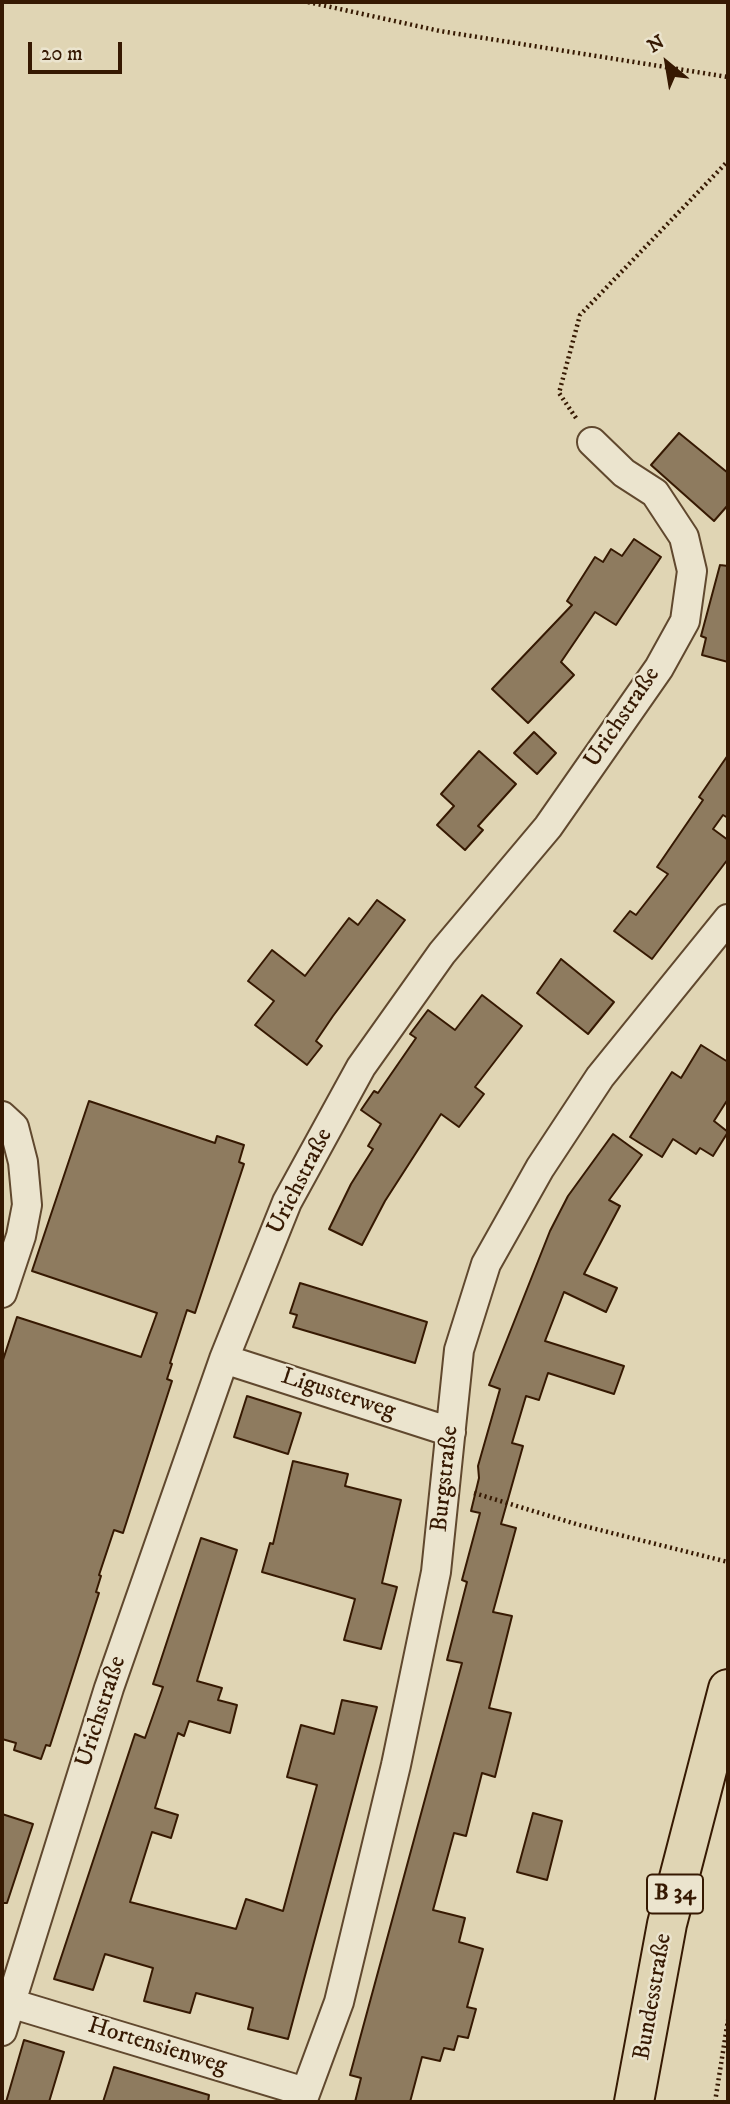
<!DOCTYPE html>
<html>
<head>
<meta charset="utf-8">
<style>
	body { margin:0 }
	#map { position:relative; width:730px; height:2104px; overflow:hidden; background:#e0d5b4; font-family:"IM FELL DW Pica",serif }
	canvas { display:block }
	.frame { position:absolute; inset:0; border:4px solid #361902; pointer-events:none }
	.north { position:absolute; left:632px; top:28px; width:70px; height:70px; -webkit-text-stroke:5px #ebe4ce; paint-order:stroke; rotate:330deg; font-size:19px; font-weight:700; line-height:28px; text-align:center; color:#361902 }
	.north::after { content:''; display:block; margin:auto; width:24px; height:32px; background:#361902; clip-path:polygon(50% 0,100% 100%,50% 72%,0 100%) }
	.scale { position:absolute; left:28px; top:42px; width:94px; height:32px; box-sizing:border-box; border:4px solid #361902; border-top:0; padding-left:9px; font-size:21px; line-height:24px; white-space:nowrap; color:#361902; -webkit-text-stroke:5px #ebe4ce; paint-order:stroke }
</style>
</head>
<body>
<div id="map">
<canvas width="730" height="2104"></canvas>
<div class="frame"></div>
<div class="north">N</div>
<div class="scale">20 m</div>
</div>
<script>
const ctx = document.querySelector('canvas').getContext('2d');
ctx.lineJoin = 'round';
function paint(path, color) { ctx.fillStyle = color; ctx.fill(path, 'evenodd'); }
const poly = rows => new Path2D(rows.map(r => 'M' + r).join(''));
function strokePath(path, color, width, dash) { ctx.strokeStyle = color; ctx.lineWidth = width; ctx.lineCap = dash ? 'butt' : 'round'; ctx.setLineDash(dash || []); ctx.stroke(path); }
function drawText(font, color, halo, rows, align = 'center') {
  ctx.font = font + ' "IM FELL DW Pica",serif'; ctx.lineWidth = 5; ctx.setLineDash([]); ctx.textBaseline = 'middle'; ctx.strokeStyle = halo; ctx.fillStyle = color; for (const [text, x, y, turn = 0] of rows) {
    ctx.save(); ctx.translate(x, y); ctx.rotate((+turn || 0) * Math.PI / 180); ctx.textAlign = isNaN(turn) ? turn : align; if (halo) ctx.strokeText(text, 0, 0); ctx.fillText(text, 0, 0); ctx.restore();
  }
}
const building = poly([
	[679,433,728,473,728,505,714,521,651,465,679,433],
	[634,539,661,557,616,625,595,612,561,662,574,675,528,723,492,689,572,605,567,601,595,557,603,562,611,549,622,556,634,539],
	[720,565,728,566,728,662,702,655,706,638,701,636,720,565],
	[534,732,556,753,537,774,514,753,534,732],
	[479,751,516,784,478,826,483,830,465,850,437,825,454,806,441,794,479,751],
	[728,755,728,818,723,815,713,829,728,840,728,859,652,959,614,931,630,911,636,915,668,874,657,867,703,800,699,797,728,755],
	[377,900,405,920,333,1016,316,1041,322,1046,307,1065,255,1025,274,1001,248,981,272,950,305,976,349,918,358,925,377,900],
	[561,959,614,1002,588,1034,537,993,561,959],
	[482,995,522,1026,475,1087,484,1094,459,1127,441,1114,385,1201,362,1245,329,1229,351,1184,373,1149,368,1146,381,1124,361,1110,374,1091,378,1093,416,1038,410,1034,428,1010,455,1030,482,995],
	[701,1045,728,1062,728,1099,714,1121,728,1132,713,1156,700,1148,696,1154,673,1139,662,1157,630,1137,672,1072,681,1078,701,1045],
	[89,1101,215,1143,217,1136,244,1145,239,1162,244,1164,195,1313,187,1310,170,1363,172,1364,167,1379,172,1381,123,1533,114,1530,99,1575,101,1576,96,1592,99,1593,50,1746,46,1745,41,1759,14,1750,16,1743,2,1739,2,1363,17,1317,141,1357,157,1313,32,1271,89,1101],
	[613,1134,642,1155,609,1200,620,1206,584,1274,617,1288,606,1312,564,1292,545,1341,624,1366,614,1394,548,1373,539,1400,526,1396,512,1443,523,1446,501,1524,516,1528,493,1612,512,1616,489,1708,511,1713,495,1777,482,1773,466,1836,454,1833,433,1910,465,1918,459,1942,483,1949,467,2007,476,2009,468,2038,458,2036,454,2050,444,2048,440,2061,422,2057,410,2102,355,2102,361,2078,350,2075,462,1663,447,1660,467,1582,462,1580,480,1513,471,1511,479,1478,478,1466,500,1389,489,1385,550,1231,568,1196,613,1134],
	[300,1283,427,1322,415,1363,293,1327,297,1315,290,1313,300,1283],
	[247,1396,301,1413,288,1454,234,1437,247,1396],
	[293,1461,348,1474,345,1486,401,1500,382,1583,397,1587,381,1649,344,1640,355,1599,262,1572,270,1543,273,1544,293,1461],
	[201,1538,237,1550,197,1681,222,1688,218,1700,237,1705,230,1733,189,1721,184,1736,178,1733,155,1808,178,1815,171,1838,152,1832,130,1902,236,1929,246,1899,283,1911,317,1785,287,1777,301,1725,334,1734,342,1700,377,1707,288,2039,248,2029,253,2008,196,1993,190,2013,144,2001,153,1968,105,1954,93,1990,54,1979,135,1734,145,1738,163,1687,153,1684,201,1538],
	[533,1813,562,1821,547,1880,517,1872,533,1813],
	[2,1814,33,1824,7,1903,2,1903,2,1814],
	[24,2040,64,2052,49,2102,6,2102,24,2040],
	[114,2067,209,2095,208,2102,103,2102,114,2067]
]);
paint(building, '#8e7b5f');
strokePath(building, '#361902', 2);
const minor = poly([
	[2,1116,14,1127,23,1162,27,1205,21,1236,2,1293],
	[224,1359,451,1432],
	[10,2003,305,2092],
	[2,2031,109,1688,224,1359,287,1202,361,1067,442,953,548,827,659,668,685,621,692,571,684,537,655,493,624,473,592,442],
	[302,2102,339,2002,396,1765,436,1572,459,1350,486,1264,540,1168,600,1077,728,919]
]);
const primary = poly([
	[634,2102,667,1924,728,1689]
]);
strokePath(minor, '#60482e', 32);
strokePath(primary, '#361902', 42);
strokePath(poly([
	[308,2,440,31,728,77],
	[576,418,559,393,580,315,728,161],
	[474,1493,576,1524,728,1562],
	[715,2102,728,2020]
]), '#361902', 4.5, [2, 3.5]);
strokePath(minor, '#ebe4ce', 28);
strokePath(primary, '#e0d5b4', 38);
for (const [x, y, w] of [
	[675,1894,56]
]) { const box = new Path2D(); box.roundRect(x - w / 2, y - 19.5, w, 39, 5); ctx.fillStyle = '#ebe4ce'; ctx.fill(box); strokePath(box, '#361902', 2); }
drawText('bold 23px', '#361902', null, [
	["B 34",675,1894]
]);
drawText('24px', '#361902', '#ebe4ce', [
	["Urichstraße",623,718,-56],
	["Urichstraße",301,1182,-63],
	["Ligusterweg",338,1395,18],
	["Burgstraße",446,1479,-84],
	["Urichstraße",102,1712,-72],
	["Bundesstraße",654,1997,-80],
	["Hortensienweg",157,2047,17]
]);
</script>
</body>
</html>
